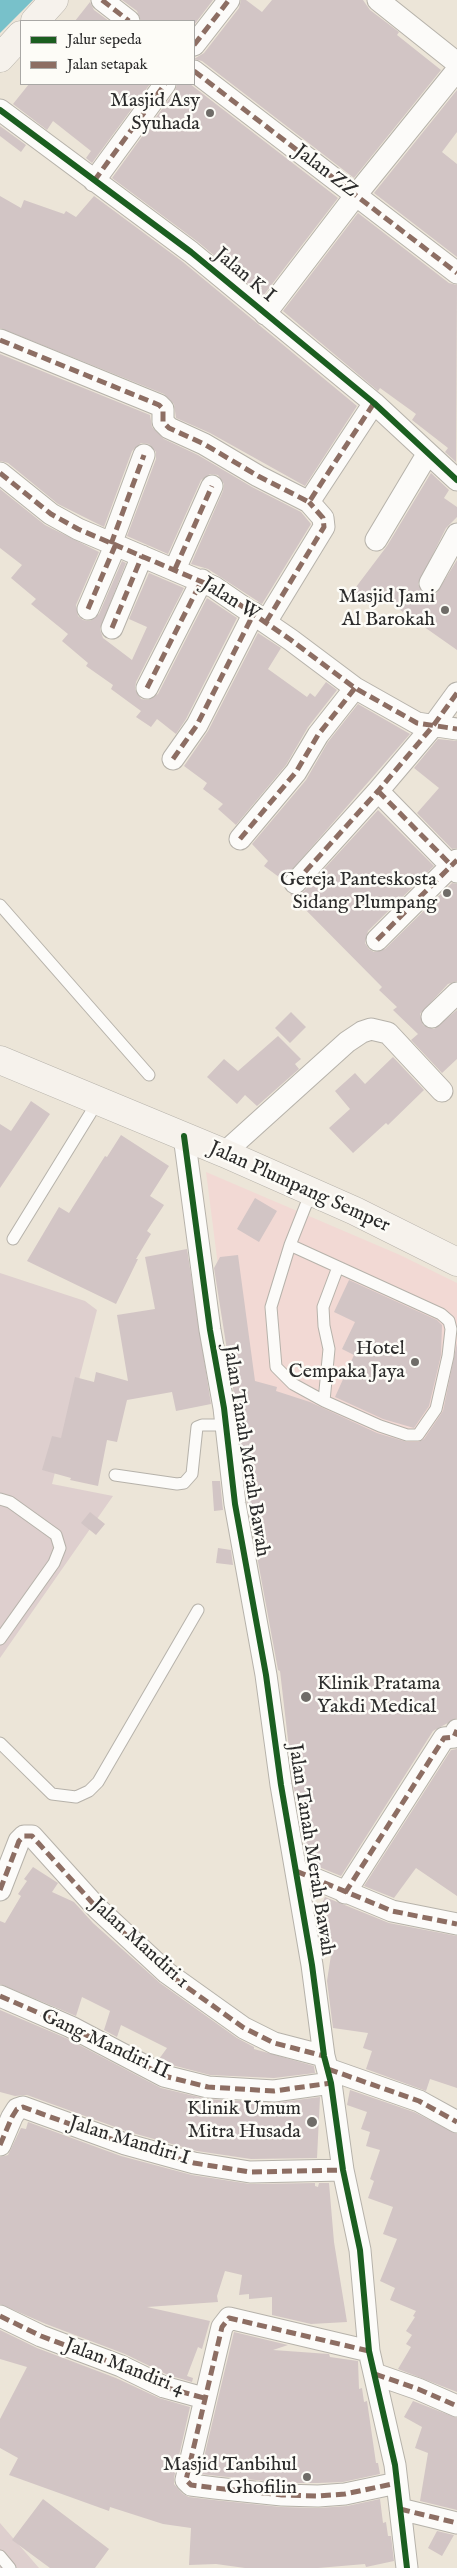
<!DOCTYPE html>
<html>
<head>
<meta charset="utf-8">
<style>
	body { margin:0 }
	#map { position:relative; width:457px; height:2568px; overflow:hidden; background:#ece5d8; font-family:"IM FELL English",serif }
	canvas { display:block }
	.legend { position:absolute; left:20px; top:20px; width:175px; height:65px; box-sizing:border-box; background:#fdfcf7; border:1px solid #a9a8a5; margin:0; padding:6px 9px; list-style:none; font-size:15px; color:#2b2b2b }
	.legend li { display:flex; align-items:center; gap:10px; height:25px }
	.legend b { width:25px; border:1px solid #a9a8a5 }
</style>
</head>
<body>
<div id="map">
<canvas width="457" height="2568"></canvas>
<ul class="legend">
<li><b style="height:6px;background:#1b5e20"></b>Jalur sepeda</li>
<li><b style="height:6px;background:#8d6e63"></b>Jalan setapak</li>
</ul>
</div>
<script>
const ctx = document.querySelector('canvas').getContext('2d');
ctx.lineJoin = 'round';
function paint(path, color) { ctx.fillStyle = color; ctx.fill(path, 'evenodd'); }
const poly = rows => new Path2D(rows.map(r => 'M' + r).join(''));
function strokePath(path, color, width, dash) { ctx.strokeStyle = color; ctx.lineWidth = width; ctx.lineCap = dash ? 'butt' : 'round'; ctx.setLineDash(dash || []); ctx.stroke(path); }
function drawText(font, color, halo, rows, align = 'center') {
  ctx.font = font + ' "IM FELL English",serif'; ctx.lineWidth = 5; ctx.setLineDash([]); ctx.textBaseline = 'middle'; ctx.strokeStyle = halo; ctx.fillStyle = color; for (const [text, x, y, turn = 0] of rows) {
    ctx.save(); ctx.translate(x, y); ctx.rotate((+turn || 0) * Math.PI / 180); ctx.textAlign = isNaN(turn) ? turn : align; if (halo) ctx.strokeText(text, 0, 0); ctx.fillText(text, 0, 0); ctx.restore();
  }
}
paint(poly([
	[206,1172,400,1255,457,1283,457,1466,232,1375]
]), '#f2d9d4');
paint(poly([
	[0,1273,85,1301,97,1310,52,1484,113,1496,0,1658],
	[0,2523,39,2568,0,2568]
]), '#decfce');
paint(poly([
	[0,0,33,0,0,33]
]), '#78c1ca');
paint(poly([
	[122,0,213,0,194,25,194,21,141,21,137,11],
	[241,0,246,0,262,12,272,0,363,0,370,10,399,32,397,35,441,70,354,178,202,61,194,59,204,53,239,8],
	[90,2,94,10,109,21,75,21],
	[29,84,150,84,92,163,86,158,91,151,53,121,47,130,13,104],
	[177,84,190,84,338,198,263,296,198,242,112,178,175,91],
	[457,90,457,132,442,152,457,164,457,257,374,193],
	[0,126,26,145,21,152,0,136],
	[0,196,21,208,24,200,64,214,66,211,76,217,94,196,183,262,357,406,305,486,210,433,176,418,174,404,164,394,0,328],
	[358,213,449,283,457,285,456,462,445,452,448,448,412,420,416,414,380,388,378,391,283,311],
	[0,354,150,415,152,427,164,439,198,455,252,487,301,512,311,524,262,604,208,569,191,564,223,491,224,484,218,475,210,474,201,480,168,554,127,536,156,459,156,452,149,444,141,443,132,451,104,527,58,504,8,463,0,461],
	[431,473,449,490,444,498,457,507,457,517,446,528,418,584,424,594,436,594,457,560,457,650,376,593,370,602,353,591,387,546],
	[0,489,45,525,99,552,76,605,78,616,83,620,90,621,99,614,122,561,126,563,100,629,103,638,132,660,147,627,129,619,149,573,184,588,136,682,135,689,141,699,148,700,158,694,207,598,237,618,186,719,176,734,157,719,151,727,136,717,141,711,111,689,113,685,86,666,88,663,62,641,68,634,31,604,36,599,11,578,22,565,0,548],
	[258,633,281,648,268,669,307,697,310,693,315,697,326,682,337,690,308,727,286,765,236,825,218,809,223,804,203,789,207,783,184,766,208,731],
	[358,704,410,734,283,880,264,866,268,861,252,844,306,780,328,742],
	[438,739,457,741,457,848,452,849,417,813,439,788,414,768],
	[378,810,434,866,368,931,365,943,369,949,374,952,385,949,452,883,457,884,457,981,448,984,420,1014,423,1025,434,1029,457,1010,457,1059,442,1073,411,1040,418,1034,393,1010,397,1007,379,990,382,987,290,894,298,895,304,891],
	[291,1012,306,1027,290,1043,275,1028],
	[278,1036,301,1059,295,1064,299,1069,257,1106,245,1095,237,1104,207,1077,224,1059,238,1071],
	[393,1057,424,1090,388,1125,386,1123,353,1153,329,1128,350,1109,335,1091,355,1073,365,1084],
	[31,1101,50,1114,0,1188,0,1124,11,1131],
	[121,1135,169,1166,150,1196,164,1205,147,1231,151,1234,136,1259,138,1259,116,1304,27,1261,59,1207,69,1213,105,1156,107,1157],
	[255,1198,277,1211,259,1242,237,1229],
	[187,1249,211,1404,176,1411,172,1392,127,1400,117,1442,107,1440,98,1486,70,1480,71,1478,42,1470,52,1436,61,1438,75,1377,94,1382,96,1372,128,1381,117,1315,155,1309,145,1257],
	[238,1255,255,1381,277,1387,276,1391,310,1402,377,1433,407,1442,418,1442,424,1439,443,1411,457,1343,457,1718,433,1731,341,1876,307,1862,302,1832,303,1800,297,1805,293,1783,280,1671,278,1670,247,1502,236,1407,214,1268,220,1257],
	[349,1280,437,1320,442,1325,441,1355,429,1406,414,1428,383,1419,335,1397,354,1355,342,1349,355,1322,334,1312],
	[212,1481,220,1481,223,1510,214,1511],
	[90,1512,105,1524,96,1535,81,1523],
	[218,1548,231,1550,233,1565,216,1563],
	[457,1749,457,1896,416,1868,394,1898,364,1886,451,1750],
	[33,1867,58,1883,52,1892,74,1902,93,1923,160,1983,237,2038,254,2047,254,2049,314,2066,315,2073,274,2078,210,2075,168,2064,159,2059,167,2048,121,2025,117,2037,104,2030,110,2011,82,1997,76,2016,0,1984,0,1921,5,1923,21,1896,18,1894,27,1881,24,1879],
	[325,1897,389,1923,457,1936,457,2088,430,2079,426,2091,366,2069,372,2051,363,2048,368,2033,333,2028,327,1981,331,1955,322,1950,328,1938,320,1934,326,1919,317,1915],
	[0,2010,66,2038,161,2088,207,2099,273,2103,320,2097,317,2158,251,2159,197,2151,129,2132,27,2095,15,2096,0,2092],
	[350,2090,414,2112,457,2134,457,2392,398,2369,411,2347,406,2344,412,2335,406,2331,415,2317,413,2316,416,2311,390,2300,395,2288,380,2281,397,2239,383,2234,393,2207,368,2198,374,2181,370,2179,380,2150,366,2146,370,2132,361,2129,367,2112,347,2105],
	[28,2122,121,2156,192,2175,250,2184,315,2183,315,2186,318,2187,319,2183,329,2183,334,2242,347,2322,311,2324,272,2315,272,2297,249,2299,249,2294,239,2295,242,2275,225,2271,217,2296,218,2302,147,2307,210,2321,202,2349,198,2347,187,2376,193,2378,192,2382,168,2375,125,2354,46,2324,0,2304,0,2157,8,2155,21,2128,26,2129],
	[0,2330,37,2348,116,2378,159,2398,190,2407,174,2478,174,2484,183,2494,189,2497,214,2500,281,2507,318,2508,347,2506,380,2499,383,2523,386,2522,388,2536,391,2536,394,2561,366,2567,365,2564,318,2568,245,2568,216,2564,189,2565,191,2528,163,2524,110,2507,109,2511,9,2475,18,2458,0,2448,0,2419,27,2367,0,2359],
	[234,2332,288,2345,273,2350,329,2354,330,2357,358,2361,359,2389,362,2388,364,2402,367,2401,376,2463,378,2463,380,2474,343,2482,318,2483,283,2483,200,2474],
	[413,2401,457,2418,457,2510,420,2501,428,2453,415,2448,422,2427,404,2417],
	[43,2499,109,2549,95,2568,50,2568,12,2540],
	[437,2531,454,2535,442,2556,428,2548]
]), '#d2c5c5');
const lane = poly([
	[0,905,149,1075],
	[13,1239,98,1101],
	[290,1245,441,1314,449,1321,451,1329,448,1356,436,1409,418,1435,407,1435,380,1426,324,1401,293,1384,276,1367,271,1307,290,1245,311,1192],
	[324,1401,329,1349,324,1326,323,1307,338,1267],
	[115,1475,177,1484,184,1483,192,1474,197,1427,202,1425,226,1425],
	[0,1499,10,1502,56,1535,60,1548,54,1563,0,1639],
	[0,1743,52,1794,76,1797,89,1791,98,1782,198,1610],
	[0,2556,10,2568]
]);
const street = poly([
	[102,0,129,21],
	[378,0,457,63],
	[194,45,229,0],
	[194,71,457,273],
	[0,110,191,252,374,403,457,480],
	[94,181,165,84],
	[265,314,356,195,457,70],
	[0,340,159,405,163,409,163,422,169,428,204,444,258,476,309,502,374,403],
	[0,473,51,514,78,529,214,587,291,640,355,688,417,723,457,729],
	[376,540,428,453],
	[111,544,144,455],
	[175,569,212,486],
	[430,583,457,534],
	[88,609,115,546],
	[266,622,324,527,323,518,309,502],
	[112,628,142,556],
	[147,688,202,580],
	[173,759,197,725,254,613],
	[378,791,457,872],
	[240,839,296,772,318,735,355,688],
	[295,883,378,791,433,726,457,693],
	[377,940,457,860],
	[432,1017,457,993],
	[184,1136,210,1330,224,1408,235,1504,266,1675,281,1785,312,1965,324,2056,331,2083,343,2170,360,2250,369,2351,395,2465,407,2568],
	[224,1153,347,1042,362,1032,371,1029,388,1033,442,1091],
	[296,1871,392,1911,457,1924],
	[0,1890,19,1841,24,1836,32,1836,97,1908,167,1973,244,2028,274,2043,324,2056],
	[345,1893,444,1738,454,1737,457,1730],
	[0,1996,71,2027,164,2076,208,2087,274,2091,331,2083],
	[328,2069,419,2101,457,2122],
	[0,2145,12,2117,17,2109,23,2107,125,2144,194,2163,250,2172,343,2170],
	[0,2316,41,2336,121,2366,164,2387,204,2398],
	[369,2351,229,2318,222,2327,186,2480,191,2485,215,2488,282,2495,318,2496,345,2494,397,2483],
	[375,2374,418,2389,457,2406],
	[400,2509,457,2523]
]);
const secondary = poly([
	[35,21,54,0],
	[0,58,21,35],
	[0,1060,224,1153,355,1211,457,1262]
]);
strokePath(lane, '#b6b2aa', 13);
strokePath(street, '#b6b2aa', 23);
strokePath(secondary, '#b6b2aa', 29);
strokePath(lane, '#fcfbf9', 11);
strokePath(street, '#fcfbf9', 21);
strokePath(secondary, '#f6f2ec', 28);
strokePath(poly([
	[102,0,129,21],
	[194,45,229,0],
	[194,71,457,273],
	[94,181,165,84],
	[0,340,159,405,163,409,163,422,169,428,204,444,258,476,309,502,374,403],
	[0,473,51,514,78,529,214,587,291,640,355,688,417,723,457,729],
	[111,544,144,455],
	[175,569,212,486],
	[88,609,115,546],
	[266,622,324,527,323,518,309,502],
	[112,628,142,556],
	[147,688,202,580],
	[173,759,197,725,254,613],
	[378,791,452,866],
	[240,839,296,772,318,735,355,688],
	[295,883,378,791,433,726,457,693],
	[377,940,457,860],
	[296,1871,392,1911,457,1924],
	[0,1890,19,1841,24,1836,32,1836,97,1908,167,1973,244,2028,274,2043,324,2056],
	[345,1893,444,1738,454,1737,457,1730],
	[0,1996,71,2027,164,2076,208,2087,274,2091,331,2083],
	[328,2069,419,2101,457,2122],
	[0,2145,12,2117,17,2109,23,2107,125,2144,194,2163,250,2172,343,2170],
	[0,2316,41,2336,121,2366,164,2387,204,2398],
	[369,2351,229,2318,222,2327,186,2480,191,2485,215,2488,282,2495,318,2496,345,2494,397,2483],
	[375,2374,418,2389,457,2406],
	[400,2509,457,2523]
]), '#8d6e63', 5, [10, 5]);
strokePath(poly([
	[0,110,191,252,374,403,457,480],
	[184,1136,210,1330,224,1408,235,1504,266,1675,281,1785,312,1965,324,2056,331,2083,343,2170,360,2250,369,2351,395,2465,407,2568]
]), '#1b5e20', 6);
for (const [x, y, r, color] of [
	[210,113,5,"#6f6c68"],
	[445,610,5,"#6f6c68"],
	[447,893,5,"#6f6c68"],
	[415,1362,5,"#6f6c68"],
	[306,1697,6,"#6f6c68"],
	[312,2122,6,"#6f6c68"],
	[307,2477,5,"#6f6c68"]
]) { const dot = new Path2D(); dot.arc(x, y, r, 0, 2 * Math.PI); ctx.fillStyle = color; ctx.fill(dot); strokePath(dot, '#fdfcf7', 2); }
drawText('20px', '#2b2b2b', '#fdfcf7', [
	["Masjid Asy",200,102],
	["Syuhada",200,125],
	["Masjid Jami",435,598],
	["Al Barokah",435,621],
	["Gereja Panteskosta",437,881],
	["Sidang Plumpang",437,904],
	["Hotel",405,1350],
	["Cempaka Jaya",405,1373],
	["Klinik Pratama",317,1685,"left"],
	["Yakdi Medical",317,1708,"left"],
	["Klinik Umum",301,2110],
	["Mitra Husada",301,2133],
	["Masjid Tanbihul",297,2466],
	["Ghofilin",297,2489]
], 'right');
drawText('20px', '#2b2b2b', '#fdfcf7', [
	["Jalan ZZ",325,172,37],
	["Jalan K I",244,276,40],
	["Jalan W",230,600,32],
	["Jalan Plumpang Semper",299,1188,24],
	["Jalan Tanah Merah Bawah",245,1451,81],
	["Jalan Tanah Merah Bawah",310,1850,81],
	["Jalan Mandiri 1",139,1944,42],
	["Gang Mandiri II",105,2045,25],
	["Jalan Mandiri I",129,2142,17],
	["Jalan Mandiri 4",124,2368,21]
]);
</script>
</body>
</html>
